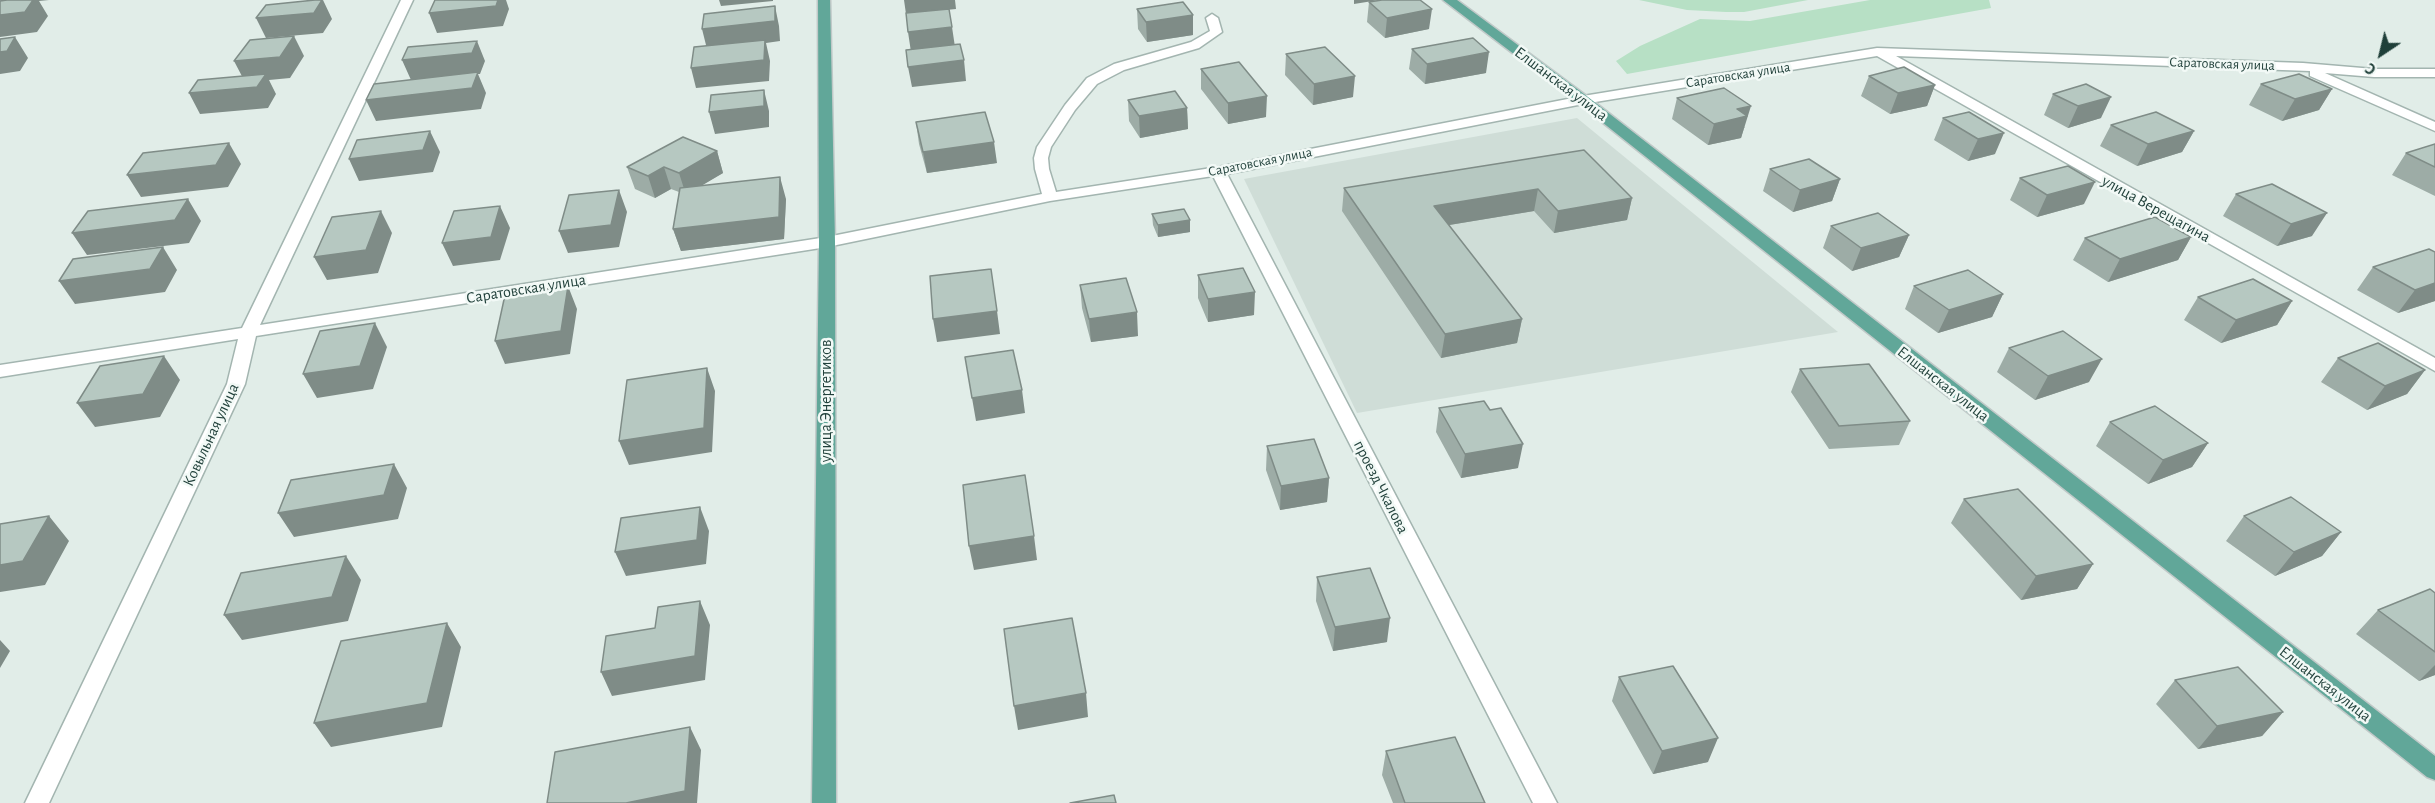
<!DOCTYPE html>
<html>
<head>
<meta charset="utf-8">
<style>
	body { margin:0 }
	#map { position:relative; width:2435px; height:803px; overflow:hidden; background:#e1ede8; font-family:"Alegreya Sans",sans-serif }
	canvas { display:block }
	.north { position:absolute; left:2351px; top:24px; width:60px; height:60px; -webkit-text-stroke:4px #f2f9f6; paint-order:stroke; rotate:215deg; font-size:16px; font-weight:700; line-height:24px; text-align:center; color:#1f3f39 }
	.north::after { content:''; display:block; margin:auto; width:21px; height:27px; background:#1f3f39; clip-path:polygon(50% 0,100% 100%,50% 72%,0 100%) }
</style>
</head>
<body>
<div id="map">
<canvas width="2435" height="803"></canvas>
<div class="north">С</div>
</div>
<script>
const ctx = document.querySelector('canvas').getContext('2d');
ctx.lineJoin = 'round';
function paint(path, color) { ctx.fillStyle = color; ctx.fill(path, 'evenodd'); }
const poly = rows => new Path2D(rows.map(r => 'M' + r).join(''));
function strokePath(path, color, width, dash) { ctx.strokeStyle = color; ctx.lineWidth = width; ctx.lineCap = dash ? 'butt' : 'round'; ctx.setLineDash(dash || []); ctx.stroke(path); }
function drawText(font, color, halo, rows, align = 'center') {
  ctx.font = font + ' "Alegreya Sans",sans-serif'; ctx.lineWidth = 5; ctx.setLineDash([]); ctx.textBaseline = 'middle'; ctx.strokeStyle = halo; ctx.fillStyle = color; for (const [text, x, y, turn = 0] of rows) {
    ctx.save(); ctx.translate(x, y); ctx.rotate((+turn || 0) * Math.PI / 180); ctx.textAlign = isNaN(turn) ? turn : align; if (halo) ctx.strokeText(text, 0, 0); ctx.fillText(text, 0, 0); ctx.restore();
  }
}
paint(poly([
	[1577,118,1838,332,1357,413,1244,179]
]), '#cfddd7');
paint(poly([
	[1639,0,1808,0,1744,12,1726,12,1687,10],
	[1870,0,1989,0,1991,8,1627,74,1616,61,1640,46,1700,19,1750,21]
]), '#b7e0c5');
const street = poly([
	[401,0,413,0,260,325,827,237,1042,194,1035,169,1034,158,1037,147,1065,105,1087,78,1114,64,1191,42,1210,31,1206,18,1212,14,1218,18,1222,32,1199,48,1124,70,1097,84,1075,110,1051,147,1048,158,1049,169,1056,192,1218,167,1583,96,1877,48,2303,63,2374,69,2435,69,2435,77,2374,77,2325,73,2435,122,2435,131,2310,76,2310,71,1896,56,2435,358,2435,371,1877,56,1583,104,1227,174,1557,803,1533,803,1213,176,1050,201,827,247,256,336,245,384,49,803,25,803,227,384,238,339,0,377,0,365,242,328,401,0]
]);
const primary = poly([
	[818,0,830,0,835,242,836,803,812,803,819,242,818,0],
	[1443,0,1457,0,1588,97,2435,756,2435,780,2427,777,1578,103,1443,0]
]);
strokePath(street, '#a3b5b0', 3);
strokePath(primary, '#c0c9c8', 3);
paint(street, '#fff');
paint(primary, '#61a799');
paint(poly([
	[1369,2,1429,29,1385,38,1367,22],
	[1137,9,1193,15,1193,35,1147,42,1138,29],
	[1412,49,1486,73,1425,84,1409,69],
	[1286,54,1353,97,1313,105,1285,75],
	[1201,69,1266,117,1228,124,1201,89],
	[1869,76,1935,85,1927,106,1890,114,1861,96],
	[2261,84,2332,89,2319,110,2282,121,2249,105],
	[2053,94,2101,118,2068,128,2044,115],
	[1677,98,1745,127,1744,128,1741,138,1708,145,1672,119],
	[1128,100,1187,108,1188,129,1140,138,1129,121],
	[1969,112,1995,154,1968,161,1934,140,1943,118],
	[916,122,997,163,927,173,919,144],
	[2111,125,2194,131,2182,152,2137,166,2100,146],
	[2435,144,2435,196,2392,175,2406,153],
	[1584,150,1632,198,1627,220,1554,233,1534,211,1449,225,1522,319,1517,343,1441,358,1342,211,1344,188],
	[717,151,723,173,700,186,786,199,784,239,681,251,673,229,679,192,671,189,655,198,635,189,627,167],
	[1770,169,1840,179,1832,201,1793,212,1763,191],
	[2020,178,2084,204,2037,217,2010,200],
	[2236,194,2312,236,2277,246,2223,216],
	[1152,214,1190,232,1158,237,1153,225],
	[1831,226,1909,235,1899,257,1852,271,1823,248],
	[2191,237,2178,260,2108,282,2073,260,2085,238],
	[2435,252,2435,301,2398,313,2357,290,2373,267],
	[1198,275,1254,315,1208,322,1198,298],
	[1080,285,1138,336,1091,342,1082,308],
	[1914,286,2003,294,1992,317,1938,333,1905,309],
	[2198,297,2292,301,2277,325,2221,343,2184,320],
	[2009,348,2089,382,2035,400,1997,372],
	[2338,358,2425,370,2407,394,2367,410,2321,382],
	[1800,369,1910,421,1899,445,1829,449,1791,392],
	[1439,408,1518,468,1461,478,1436,432],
	[2110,422,2208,443,2192,467,2148,484,2096,446],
	[1267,446,1329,478,1327,502,1280,510,1266,470],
	[1964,499,2093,564,2077,589,2021,600,1951,523],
	[2244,516,2341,532,2322,556,2275,576,2226,541],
	[1317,577,1387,642,1333,651,1316,601],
	[2435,593,2435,675,2419,681,2356,634,2378,610],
	[1619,677,1708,762,1653,774,1612,701],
	[2175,680,2283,712,2262,736,2198,749,2156,704],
	[1386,751,1485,803,1393,803,1382,775]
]), '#9daca6');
paint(poly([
	[0,0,49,0,39,1,48,16,37,32,0,37,0,15,4,6],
	[323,0,332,19,323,33,266,38,256,18],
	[498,0,506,0,509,9,503,26,437,33,429,13],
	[719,0,773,0,773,1,721,6],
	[904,0,955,0,956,9,906,14],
	[1354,0,1379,0,1354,4],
	[775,6,779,26,780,41,766,43,770,61,769,81,696,88,691,68,707,49,702,29],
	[1432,9,1429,29,1385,38,1387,18],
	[1193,15,1193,35,1147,42,1146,22],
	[952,27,955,47,911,52,908,32],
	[294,36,304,56,290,78,269,80,276,94,268,108,200,114,189,93,245,82,234,61],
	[15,37,28,58,20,71,0,74,0,52],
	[477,41,485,61,480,74,478,74,486,93,481,109,376,121,366,100,411,80,402,60],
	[1489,52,1486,73,1425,84,1427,64],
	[964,60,966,81,912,87,908,67],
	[1355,76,1353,97,1313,105,1314,84],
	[1935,85,1927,106,1890,114,1898,93],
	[2332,89,2319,110,2282,121,2295,99],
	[764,90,769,111,769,127,715,134,709,112],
	[1267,96,1266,117,1228,124,1228,103],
	[2111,97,2101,118,2068,128,2078,106],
	[1751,106,1741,138,1708,145,1714,124,1737,109],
	[1187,108,1188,129,1140,138,1139,116],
	[430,131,440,152,433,172,359,181,349,159],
	[2194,131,2182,152,2137,166,2148,144],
	[2004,133,1995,154,1968,161,1978,139],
	[994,142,997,163,927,173,923,152],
	[229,143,241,164,228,187,141,197,127,175],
	[717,151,723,173,686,195,679,173],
	[664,167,671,189,655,198,648,176],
	[780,177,786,199,784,239,681,251,673,229],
	[1840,179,1832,201,1793,212,1800,190],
	[2095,182,2084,204,2037,217,2047,195],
	[1538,189,1534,211,1431,228,1434,206],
	[619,190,627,212,619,247,568,253,559,231],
	[1632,198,1627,220,1554,233,1558,211],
	[188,199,201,221,189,243,87,255,72,233],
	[500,206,510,228,500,260,453,266,442,243],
	[381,211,392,233,378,273,327,280,314,257],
	[2327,213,2312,236,2277,246,2291,224],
	[1190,220,1190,232,1158,237,1158,225],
	[1909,235,1899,257,1852,271,1861,248],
	[2191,237,2178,260,2108,282,2120,259],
	[163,247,177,270,165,292,75,304,59,281],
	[2435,283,2435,301,2398,313,2415,290],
	[568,286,577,309,570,354,505,364,495,341],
	[1255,292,1254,315,1208,322,1208,299],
	[2003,294,1992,317,1938,333,1949,310],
	[2292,301,2277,325,2221,343,2236,320],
	[997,311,1000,334,937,342,933,319],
	[1137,312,1138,336,1091,342,1089,319],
	[1522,319,1517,343,1441,358,1445,334],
	[375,323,387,347,373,389,317,398,303,374],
	[164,356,180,380,160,417,95,427,77,403],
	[2102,359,2089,382,2035,400,2048,376],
	[707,368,715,391,712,452,629,465,619,441],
	[2425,370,2407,394,2367,410,2385,386],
	[1022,390,1025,413,976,421,972,398],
	[2208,443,2192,467,2148,484,2163,460],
	[1523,444,1518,468,1461,478,1465,454],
	[394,464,407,488,398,519,294,537,278,513],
	[1329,478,1327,502,1280,510,1281,486],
	[700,507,709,531,706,564,626,576,615,552],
	[49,516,69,541,45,585,0,592,0,565],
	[2341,532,2322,556,2275,576,2294,552],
	[1034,536,1037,560,974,570,969,546],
	[346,556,361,580,348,621,242,640,224,615],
	[2093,564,2077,589,2021,600,2036,576],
	[700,601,710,625,705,680,612,696,601,672],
	[1390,618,1387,642,1333,651,1335,627],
	[447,623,461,647,442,727,331,747,314,723],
	[0,640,10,651,0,668],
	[2435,665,2435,675,2419,681],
	[1086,693,1088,717,1018,730,1014,706],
	[2283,712,2262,736,2198,749,2217,726],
	[690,727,701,750,697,803,626,803],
	[1718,738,1708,762,1653,774,1662,751]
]), '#7f8c87');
const building = poly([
	[7,0,33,0,25,12,0,15,0,1,7,0],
	[315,0,322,0,314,13,256,18,266,5,315,0],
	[435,0,498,0,496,6,429,13,435,0],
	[1382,0,1420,0,1432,9,1387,18,1369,2,1382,0],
	[1183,2,1193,15,1146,22,1137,9,1183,2],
	[775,6,775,21,702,29,704,14,775,6],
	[949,9,952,27,908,32,906,13,949,9],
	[294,36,280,57,234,61,250,40,294,36],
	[15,37,7,51,0,52,0,39,15,37],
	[1473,38,1489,52,1427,64,1412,49,1473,38],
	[765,40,764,60,691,68,694,47,765,40],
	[477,41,472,53,402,60,408,47,477,41],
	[960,44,964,60,908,67,906,50,960,44],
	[1325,47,1355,76,1314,84,1286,54,1325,47],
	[1239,62,1267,96,1228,103,1201,69,1239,62],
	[1904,67,1935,85,1898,93,1869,76,1904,67],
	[478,72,472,88,366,100,374,84,478,72],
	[266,74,257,87,189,93,198,80,266,74],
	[2299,74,2332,89,2295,99,2261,84,2299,74],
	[2086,84,2111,97,2078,106,2053,94,2086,84],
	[1724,88,1751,106,1737,109,1747,116,1714,124,1677,98,1724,88],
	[764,90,764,106,709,112,711,95,764,90],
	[1175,91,1187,108,1139,116,1128,100,1175,91],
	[985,112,994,142,923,152,916,122,985,112],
	[1969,112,2004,133,1978,139,1943,118,1969,112],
	[2156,112,2194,131,2148,144,2111,125,2156,112],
	[430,131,423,150,349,159,357,140,430,131],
	[683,137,717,151,679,173,664,167,648,176,627,167,683,137],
	[229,143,216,165,127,175,143,153,229,143],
	[2435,144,2435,167,2406,153,2435,144],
	[1584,150,1632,198,1558,211,1538,189,1434,206,1522,319,1445,334,1344,188,1584,150],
	[1809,159,1840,179,1800,190,1770,169,1809,159],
	[2068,166,2095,182,2047,195,2020,178,2068,166],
	[780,177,779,217,673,229,680,188,780,177],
	[2272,184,2327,213,2291,224,2236,194,2272,184],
	[619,190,611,225,559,231,569,195,619,190],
	[188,199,175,220,72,233,88,211,188,199],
	[500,206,491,237,442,243,454,211,500,206],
	[1184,209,1190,220,1158,225,1152,214,1184,209],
	[381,211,366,250,314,257,332,217,381,211],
	[1878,213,1909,235,1861,248,1831,226,1878,213],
	[2155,217,2191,237,2120,259,2085,238,2155,217],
	[163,247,150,269,59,281,73,259,163,247],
	[2429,249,2435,252,2435,283,2415,290,2373,267,2429,249],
	[1243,268,1255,292,1208,299,1198,275,1243,268],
	[991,269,997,311,933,319,930,276,991,269],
	[1968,270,2003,294,1949,310,1914,286,1968,270],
	[1126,278,1137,312,1089,319,1080,285,1126,278],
	[2253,279,2292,301,2236,320,2198,297,2253,279],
	[568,286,561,331,495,341,505,295,568,286],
	[375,323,360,366,303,374,320,331,375,323],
	[2063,331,2102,359,2048,376,2009,348,2063,331],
	[2378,343,2425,370,2385,386,2338,358,2378,343],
	[1013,350,1022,390,972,398,965,357,1013,350],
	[164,356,143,394,77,403,100,366,164,356],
	[1869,364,1910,421,1839,426,1800,369,1869,364],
	[707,368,704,428,619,441,627,380,707,368],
	[1484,401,1490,410,1501,408,1523,444,1465,454,1439,408,1484,401],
	[2155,406,2208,443,2163,460,2110,422,2155,406],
	[1314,439,1329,478,1281,486,1267,446,1314,439],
	[394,464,384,495,278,513,291,480,394,464],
	[1025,475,1034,536,969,546,963,485,1025,475],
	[2018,489,2093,564,2036,576,1964,499,2018,489],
	[2291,497,2341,532,2294,552,2244,516,2291,497],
	[700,507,697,540,615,552,621,518,700,507],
	[49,516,23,561,0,565,0,524,49,516],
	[346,556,332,597,224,615,241,573,346,556],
	[1370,568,1390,618,1335,627,1317,577,1370,568],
	[2430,589,2435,593,2435,652,2378,610,2430,589],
	[700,601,695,656,601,672,606,636,655,628,658,607,700,601],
	[1072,618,1086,693,1014,706,1004,629,1072,618],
	[447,623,427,703,314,723,341,641,447,623],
	[1673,666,1718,738,1662,751,1619,677,1673,666],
	[2238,667,2283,712,2217,726,2175,680,2238,667],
	[690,727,685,791,626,803,547,803,555,752,690,727],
	[1455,737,1485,803,1405,803,1386,751,1455,737],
	[1114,795,1116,803,1070,803,1114,795]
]);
paint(building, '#b6c8c1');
strokePath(building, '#7f8c87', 1.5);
drawText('14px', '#1f3f39', '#f2f9f6', [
	["Саратовская улица",2222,64,2],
	["Саратовская улица",1738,75,-9],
	["Саратовская улица",1260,162,-11]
]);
drawText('16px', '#1f3f39', '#f2f9f6', [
	["Елшанская улица",1561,84,37],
	["улица Верещагина",2156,209,29],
	["Саратовская улица",526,289,-9],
	["Елшанская улица",1943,384,38],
	["улица Энергетиков",826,401,-90],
	["Ковыльная улица",211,435,-65],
	["проезд Чкалова",1381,487,63],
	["Елшанская улица",2325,684,38]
]);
</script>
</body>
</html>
